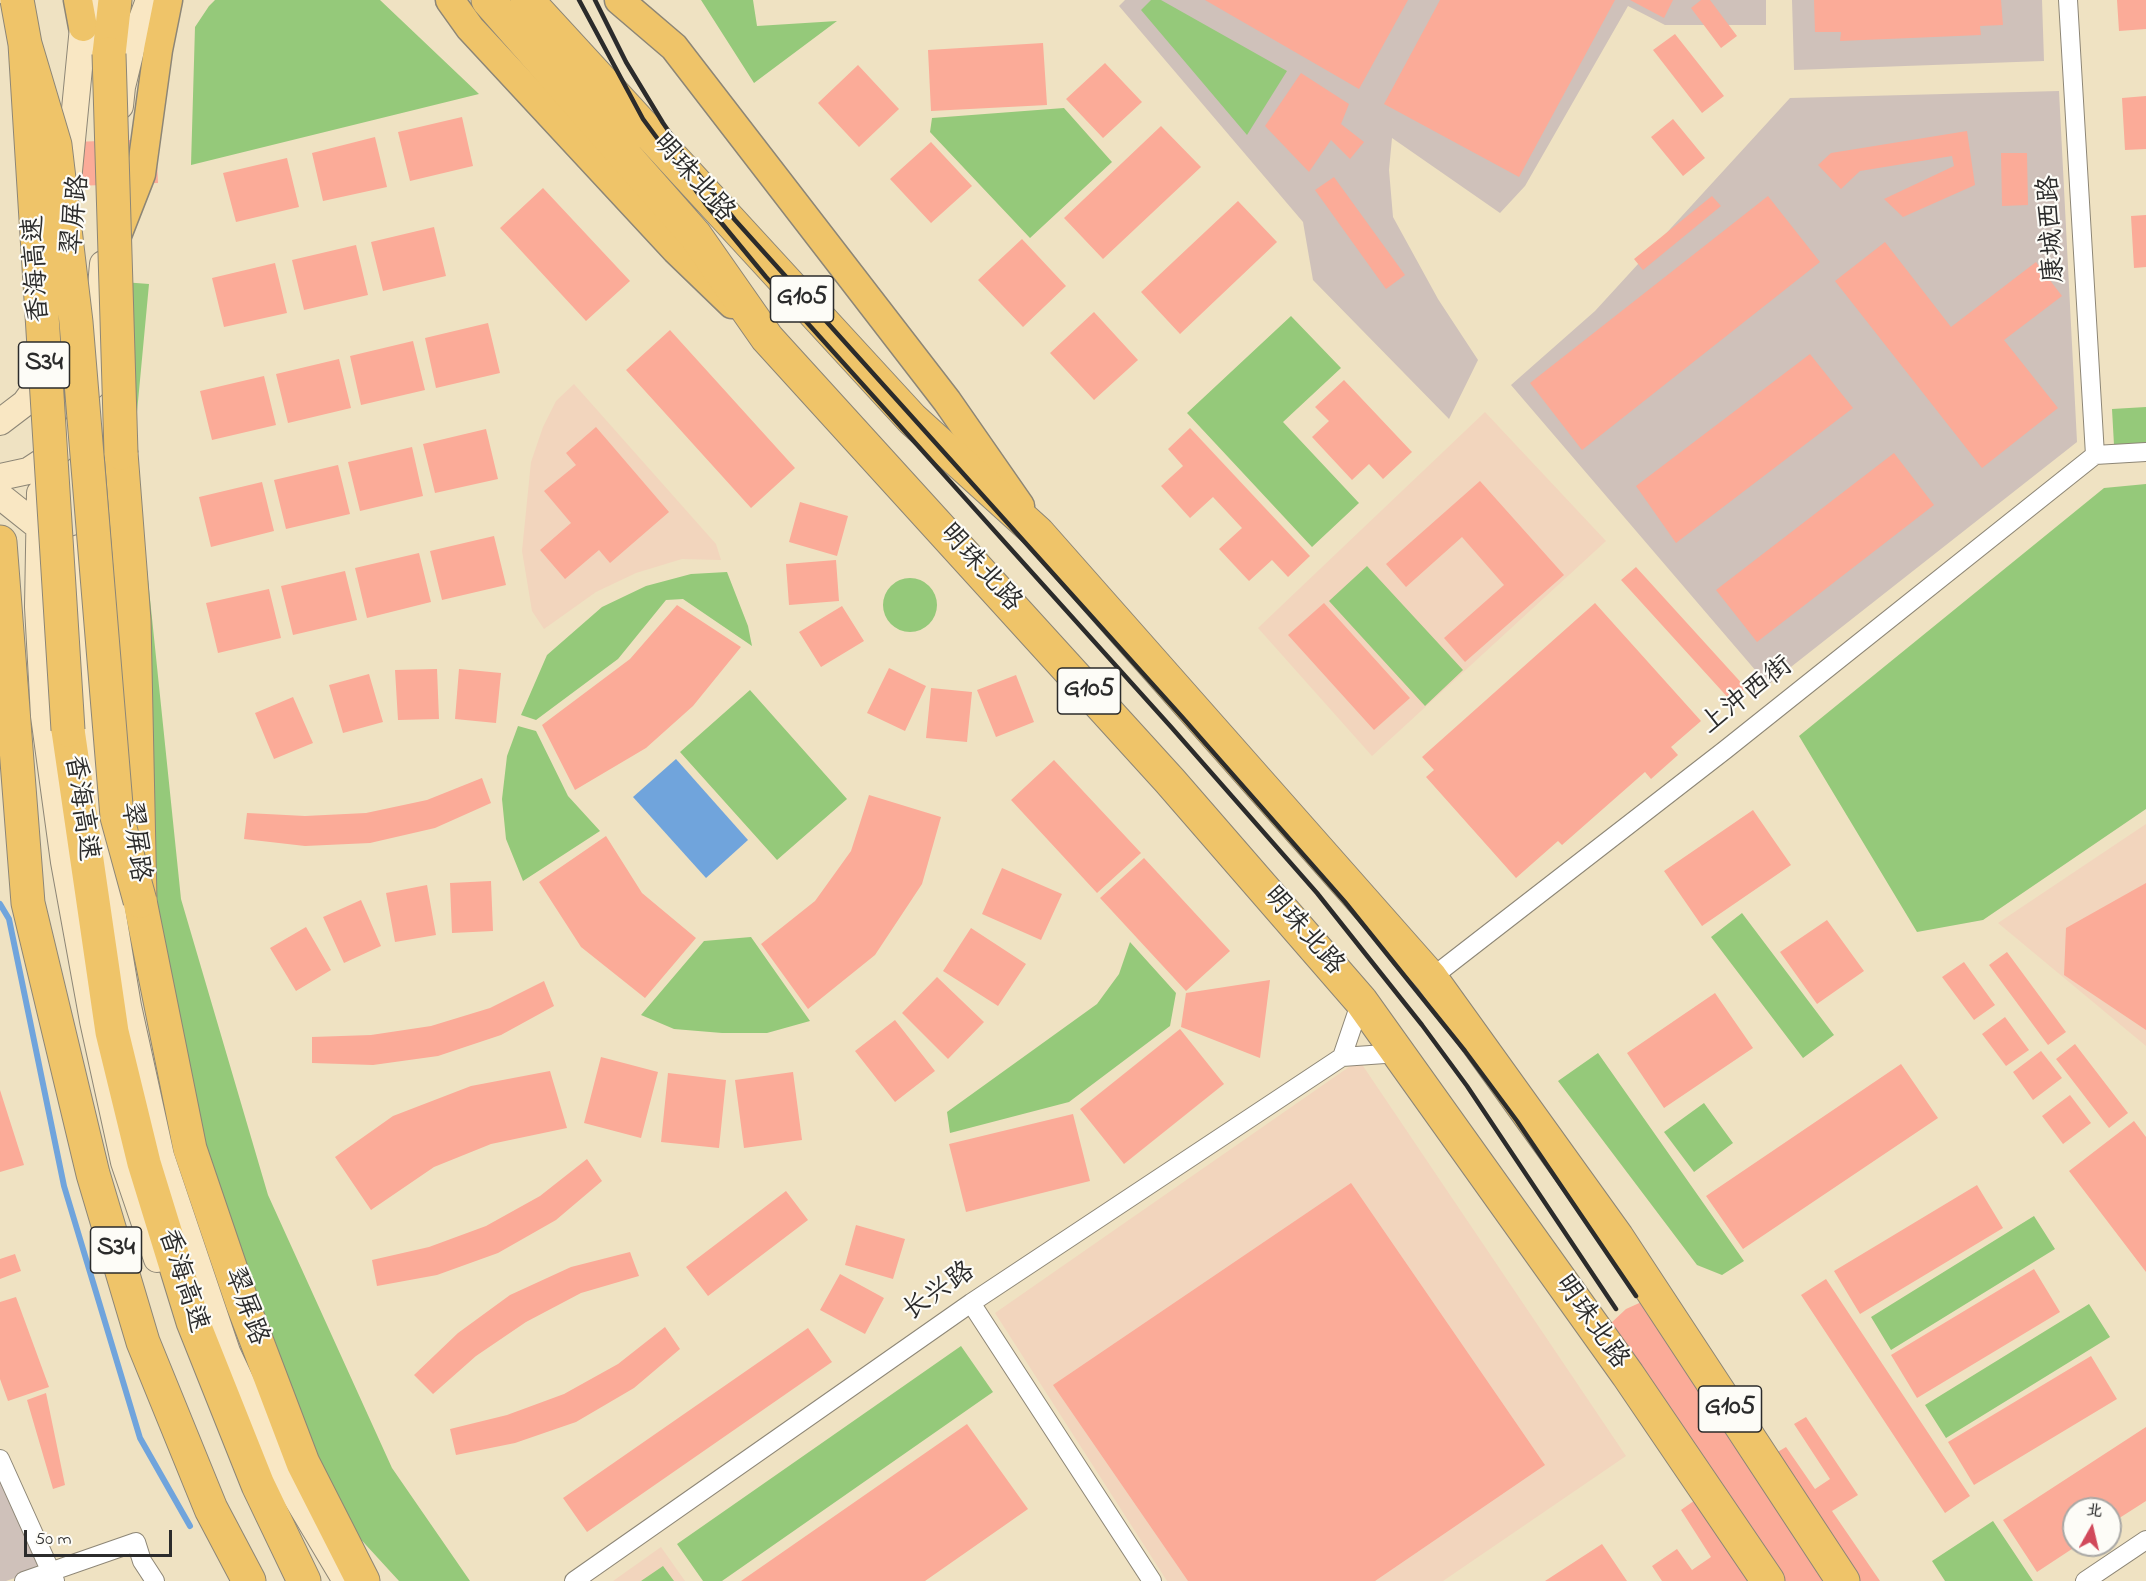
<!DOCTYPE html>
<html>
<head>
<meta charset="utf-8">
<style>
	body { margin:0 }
	#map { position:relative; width:2146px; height:1581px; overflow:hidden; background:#efe2c2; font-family:"Indie Flower","LXGW WenKai TC",sans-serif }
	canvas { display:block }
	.north { position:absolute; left:2062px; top:1497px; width:60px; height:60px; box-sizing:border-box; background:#fdfcf7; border:2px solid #a9a8a5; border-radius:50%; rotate:8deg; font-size:16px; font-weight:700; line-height:24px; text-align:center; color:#2b2b2b }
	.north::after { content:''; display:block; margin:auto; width:21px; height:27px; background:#d1495b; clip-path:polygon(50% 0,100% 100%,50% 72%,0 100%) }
	.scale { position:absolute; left:24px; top:1530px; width:148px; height:27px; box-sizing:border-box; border:3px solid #2b2b2b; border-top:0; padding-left:8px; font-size:18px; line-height:21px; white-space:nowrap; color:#2b2b2b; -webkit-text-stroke:4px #fdfcf7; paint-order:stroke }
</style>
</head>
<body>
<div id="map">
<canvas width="2146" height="1581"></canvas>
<div class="north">北</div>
<div class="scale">50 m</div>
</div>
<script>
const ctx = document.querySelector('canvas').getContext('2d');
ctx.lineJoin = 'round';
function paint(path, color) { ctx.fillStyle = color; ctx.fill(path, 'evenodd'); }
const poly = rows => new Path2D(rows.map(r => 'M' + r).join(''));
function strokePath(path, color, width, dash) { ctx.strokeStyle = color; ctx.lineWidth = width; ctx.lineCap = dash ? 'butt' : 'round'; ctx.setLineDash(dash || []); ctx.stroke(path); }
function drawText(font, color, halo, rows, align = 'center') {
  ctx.font = font + ' "Indie Flower","LXGW WenKai TC",sans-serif'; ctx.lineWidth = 4.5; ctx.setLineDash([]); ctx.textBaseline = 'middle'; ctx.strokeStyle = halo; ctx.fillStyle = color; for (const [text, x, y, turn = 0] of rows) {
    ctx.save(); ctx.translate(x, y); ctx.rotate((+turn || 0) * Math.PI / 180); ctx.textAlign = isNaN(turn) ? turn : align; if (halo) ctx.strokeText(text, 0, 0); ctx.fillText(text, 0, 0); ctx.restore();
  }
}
paint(poly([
	[574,384,716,544,721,560,682,559,636,573,596,592,544,629,532,611,522,551,531,462,543,427,556,401],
	[1485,412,1606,541,1372,756,1258,628],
	[2146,824,2146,1046,1998,923],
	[1359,1060,1626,1456,1443,1581,1167,1581,995,1313],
	[661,1547,685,1581,613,1581]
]), '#f2d5bd');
paint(poly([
	[1125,0,1766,0,1766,25,1665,25,1628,6,1525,186,1500,213,1392,138,1389,170,1393,217,1438,299,1478,360,1449,419,1313,280,1303,222,1119,6],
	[1792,0,2042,0,2044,61,1794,70],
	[2059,91,2077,442,1768,685,1511,385,1595,311,1790,98],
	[0,1475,44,1568,6,1581,0,1581]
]), '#cfc1ba');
paint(poly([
	[215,0,380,0,479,94,191,165,195,27,209,6],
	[701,0,753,0,757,26,837,21,754,83],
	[1151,0,1161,0,1287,71,1247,135,1141,10],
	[1064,108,1112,162,1030,238,930,132,932,118],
	[123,282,149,284,134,444,181,899,268,1195,392,1468,470,1581,399,1581,311,1485,188,1160,105,619],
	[1291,316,1341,368,1283,422,1359,503,1312,547,1187,413],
	[2146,407,2146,444,2114,445,2112,409],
	[2146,484,2146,809,1983,920,1917,932,1799,736,2104,488],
	[1367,566,1463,670,1425,706,1329,601],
	[727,572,748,626,752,646,683,599,666,600,618,659,536,720,521,715,547,655,602,607,646,586,691,574],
	'883 605a27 27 0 1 1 54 0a27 27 0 1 1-54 0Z',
	[750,690,847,799,777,860,680,752],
	[518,726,536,731,568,796,600,831,523,881,506,839,502,799,507,756],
	[1742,913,1834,1035,1803,1058,1711,937],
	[751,937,810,1021,767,1033,722,1033,674,1029,641,1015,704,941],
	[1130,942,1176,993,1170,1026,1069,1102,950,1133,947,1112,1097,1004,1119,974],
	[1598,1053,1744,1261,1722,1275,1697,1265,1558,1081],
	[1704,1103,1733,1143,1694,1172,1664,1132],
	[2034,1216,2055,1249,1891,1350,1871,1317],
	[2089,1304,2110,1337,1946,1438,1925,1405],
	[961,1346,993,1392,722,1581,703,1581,677,1544],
	[1993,1521,2033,1581,1945,1581,1932,1561],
	[663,1566,674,1581,641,1581]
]), '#95c97a');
paint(poly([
	[676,759,748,840,706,878,633,797]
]), '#70a4dc');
strokePath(poly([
	[0,904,9,919,64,1186,140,1438,190,1526]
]), '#70a4dc', 6);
paint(poly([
	[1205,0,1408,0,1359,89],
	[1440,0,1615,0,1519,177,1384,104],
	[1630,0,1673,0,1664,18],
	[1701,0,1710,0,1737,36,1721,48,1691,8],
	[1814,0,2001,0,2003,25,1980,26,1981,35,1840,41,1841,32,1815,32],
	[2117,0,2146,0,2146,29,2119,31],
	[1675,34,1724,96,1702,113,1653,50],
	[1043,43,1047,105,931,111,928,50],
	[1105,63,1142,102,1103,138,1066,99],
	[858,65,899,109,859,147,818,103],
	[1301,73,1349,104,1341,124,1364,142,1350,159,1331,140,1309,172,1265,126],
	[2146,96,2146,149,2125,150,2122,98],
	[462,117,473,166,410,181,398,132],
	[1673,119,1705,158,1683,176,1651,137],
	[1161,126,1201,167,1103,259,1064,218],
	[1967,131,1975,185,1903,217,1884,199,1954,166,1952,156,1860,171,1841,189,1818,165,1831,153],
	[375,137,387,187,323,201,312,153],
	[156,139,158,183,75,186,73,142],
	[931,142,972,186,931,223,890,179],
	[2001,153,2027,153,2028,205,2002,206],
	[287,158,299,207,236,222,223,173],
	[1334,177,1405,275,1386,289,1315,190],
	[543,188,630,281,586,321,500,228],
	[1712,196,1721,206,1643,270,1634,259],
	[1768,196,1820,262,1582,450,1530,383],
	[1238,201,1277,242,1180,334,1141,292],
	[2146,215,2146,267,2134,268,2131,216],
	[434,227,446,276,383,291,371,242],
	[1022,239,1066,286,1023,327,978,280],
	[1885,242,1951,327,2036,262,2062,296,2004,340,2058,408,1982,468,1835,281],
	[356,245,368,295,304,310,292,260],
	[275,263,287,313,224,327,212,278],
	[1094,312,1138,360,1094,400,1050,353],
	[488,323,500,373,436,388,425,338],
	[670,330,795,468,751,508,626,370],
	[413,341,425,390,361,405,350,356],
	[1810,354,1853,408,1676,543,1636,486],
	[339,359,351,408,288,423,276,374],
	[264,376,276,425,212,440,200,391],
	[1344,380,1412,452,1383,479,1369,464,1352,480,1312,437,1329,421,1315,407],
	[596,427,669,512,610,563,599,550,565,579,540,550,571,523,544,491,576,465,566,453],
	[1190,428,1310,556,1288,577,1272,560,1249,581,1219,549,1242,528,1213,497,1190,518,1161,486,1183,466,1168,449],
	[486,429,498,479,435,493,423,444],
	[412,447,423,496,360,511,348,462],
	[1894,453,1934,505,1757,642,1716,590],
	[338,465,350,514,286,529,274,480],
	[1480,481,1564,575,1465,662,1444,638,1504,585,1462,537,1406,587,1386,564],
	[262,482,274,531,211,547,199,497],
	[800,502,848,516,837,556,789,542],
	[494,536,506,585,442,600,430,551],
	[419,553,431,602,367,618,355,568],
	[836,560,839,601,789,605,786,564],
	[1636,567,1746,688,1731,701,1621,580],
	[345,571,357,620,293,635,281,586],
	[269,589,281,638,218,653,206,603],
	[1324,603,1410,698,1374,730,1288,635],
	[1595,603,1701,721,1671,747,1678,755,1651,779,1645,772,1562,845,1558,841,1516,878,1426,777,1434,770,1422,757],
	[677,605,741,647,693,706,646,748,575,790,542,725,630,659],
	[842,606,864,641,821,667,799,632],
	[889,668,926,686,905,731,867,713],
	[437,669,439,719,398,720,395,670],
	[459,669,501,673,496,723,455,719],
	[369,674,383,722,343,733,329,685],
	[1016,675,1034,722,996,737,977,690],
	[931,688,972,692,967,742,926,738],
	[293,697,313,743,274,759,255,713],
	[1054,760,1141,853,1097,893,1011,800],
	[482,778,491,803,435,828,370,843,305,846,244,839,247,813,305,816,366,813,427,800],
	[869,795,941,817,922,884,875,955,808,1009,761,944,815,901,851,851],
	[1753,810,1791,865,1702,926,1664,871],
	[606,836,642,893,696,938,645,998,581,947,539,882],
	[1144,858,1230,951,1186,991,1100,898],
	[1002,868,1062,894,1041,940,982,914],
	[491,881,493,931,452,933,450,883],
	[2146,883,2146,1030,2064,975,2066,928],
	[427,885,436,935,395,942,386,893],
	[361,900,381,946,344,963,323,917],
	[1827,920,1864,971,1817,1004,1780,952],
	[306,927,331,970,296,991,270,948],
	[971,928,1026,964,998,1006,943,971],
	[2007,952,2066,1032,2048,1045,1989,965],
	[1964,962,1995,1005,1974,1020,1942,977],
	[937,977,984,1022,948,1059,902,1013],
	[1270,980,1260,1058,1181,1027,1186,993],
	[544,981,554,1006,501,1035,438,1056,373,1065,312,1063,312,1037,371,1035,431,1026,490,1008],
	[1715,993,1753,1048,1664,1108,1627,1053],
	[2005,1017,2029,1050,2006,1066,1982,1034],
	[895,1020,935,1071,895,1102,855,1051],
	[1180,1029,1224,1084,1124,1164,1080,1109],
	[2075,1044,2128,1113,2109,1128,2056,1059],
	[2041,1051,2062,1078,2033,1100,2013,1072],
	[601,1057,658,1072,641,1138,584,1123],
	[1901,1064,1938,1118,1743,1249,1706,1196],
	[550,1071,567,1128,491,1144,434,1167,371,1210,335,1157,393,1116,471,1086],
	[793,1072,802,1140,744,1148,735,1080],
	[668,1073,726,1080,719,1148,661,1142],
	[0,1090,24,1165,0,1172],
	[2070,1095,2091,1123,2063,1144,2042,1116],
	[1073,1114,1090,1181,966,1212,949,1144],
	[2134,1121,2146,1137,2146,1272,2069,1171],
	[587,1159,602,1181,556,1220,498,1253,437,1275,377,1286,372,1260,429,1247,486,1226,540,1196],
	[1351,1183,1545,1465,1375,1581,1188,1581,1053,1385],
	[1977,1185,2003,1228,1860,1314,1834,1271],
	[786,1191,808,1220,708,1296,686,1267],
	[856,1225,905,1239,893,1279,845,1265],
	[630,1252,639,1276,581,1293,526,1322,476,1356,433,1394,414,1375,458,1333,510,1295,571,1267],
	[15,1254,21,1271,0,1279,0,1259],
	[2034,1269,2060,1312,1917,1398,1891,1355],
	[840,1274,884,1298,865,1334,820,1310],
	[1826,1279,1970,1496,1945,1513,1801,1295],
	[16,1297,49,1387,8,1401,0,1379,0,1302],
	[1646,1300,1766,1459,1786,1447,1815,1489,1830,1479,1794,1424,1806,1417,1858,1495,1832,1511,1880,1581,1662,1581,1652,1566,1677,1549,1692,1570,1711,1557,1681,1510,1698,1498,1610,1324,1626,1309],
	[665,1327,680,1349,634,1388,576,1422,515,1443,456,1455,450,1429,507,1415,564,1394,618,1364],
	[808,1328,832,1362,587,1532,563,1498],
	[2091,1356,2117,1399,1974,1485,1948,1442],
	[46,1393,65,1485,53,1489,27,1400],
	[967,1424,1028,1509,925,1581,741,1581],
	[2146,1427,2146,1501,2110,1524,2110,1509,2074,1509,2074,1545,2078,1545,2037,1572,2003,1520],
	[1602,1544,1627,1581,1545,1581]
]), '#fbab98');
const street = poly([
	[2068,0,2095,455],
	[2095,455,2146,452],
	[1431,978,1725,750,2095,455],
	[1342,1057,1361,1001],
	[971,1303,1152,1581],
	[0,1459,55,1581],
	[24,1581,136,1542,142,1561,155,1581],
	[574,1581,971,1303,1342,1057,1399,1053],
	[2085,1581,2146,1540]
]);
const secondary = poly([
	[120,106,122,87,132,46,149,0],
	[68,181,83,27,88,6],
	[92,386,103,264],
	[0,422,25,403,50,368],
	[0,477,28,471,60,450,71,440,85,411],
	[40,493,38,607,44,716,64,862,93,1021,124,1162,157,1259],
	[0,496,39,527],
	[79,548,89,711,104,861,128,1006,161,1156,227,1352,293,1492,346,1581]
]);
const primary = poly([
	[78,0,83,27],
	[450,0,470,28,676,250,732,304],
	[619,0,674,47,947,401,1020,506],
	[116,238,141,174,158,50,168,0]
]);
const highway = poly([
	[488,0,695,235,767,338,1170,781,1361,1001,1628,1375,1768,1581],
	[527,0,912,419,1038,533,1431,978,1617,1237,1843,1581],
	[109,54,115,0],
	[121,453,134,620,140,901,190,1149,243,1305,303,1463,363,1581],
	[0,542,28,903,93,1174,143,1342,211,1509,249,1581],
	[68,730,112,1032,144,1163,193,1322,258,1485,304,1581]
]);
strokePath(street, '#8d8676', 20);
strokePath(secondary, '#8d8676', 28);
strokePath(primary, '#8d8676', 31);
strokePath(highway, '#8d8676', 35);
strokePath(street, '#fff', 18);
strokePath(secondary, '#f9e7c3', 26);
strokePath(primary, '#efc469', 28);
strokePath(highway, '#efc469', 33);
strokePath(poly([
	[579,0,643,119,705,203,766,277,1172,728,1317,893,1422,1025,1467,1086,1616,1309],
	[595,0,626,62,663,123,696,171,735,220,1183,718,1345,902,1465,1051,1517,1121,1636,1296]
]), '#2b2b2b', 4.5);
const highwayBridge = poly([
	[17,0,25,44,68,730],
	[25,44,55,145,76,322,117,817,140,901],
	[109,54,121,453]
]);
strokePath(highwayBridge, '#8d8676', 35, []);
strokePath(highwayBridge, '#efc469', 33);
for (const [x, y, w] of [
	[802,299,63],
	[44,365,51],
	[1089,691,63],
	[116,1250,51],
	[1730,1409,63]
]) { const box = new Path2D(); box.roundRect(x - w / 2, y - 23, w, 46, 4.5); ctx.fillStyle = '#fdfcf7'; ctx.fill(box); strokePath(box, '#2b2b2b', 1.5); }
drawText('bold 26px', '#2b2b2b', null, [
	["G105",802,299],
	["S34",44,365],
	["G105",1089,691],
	["S34",116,1250],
	["G105",1730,1409]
]);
drawText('27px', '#2b2b2b', '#fdfcf7', [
	["明珠北路",692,179,48],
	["翠屏路",78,215,-84],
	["康城西路",2054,229,-93],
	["香海高速",39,269,-93],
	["明珠北路",979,569,48],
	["上沖西街",1748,697,-38],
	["香海高速",79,808,82],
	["翠屏路",133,842,83],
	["明珠北路",1302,932,49],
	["香海高速",181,1281,72],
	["长兴路",940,1293,-35],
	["翠屏路",244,1307,70],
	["明珠北路",1590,1323,55]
]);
</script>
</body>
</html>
